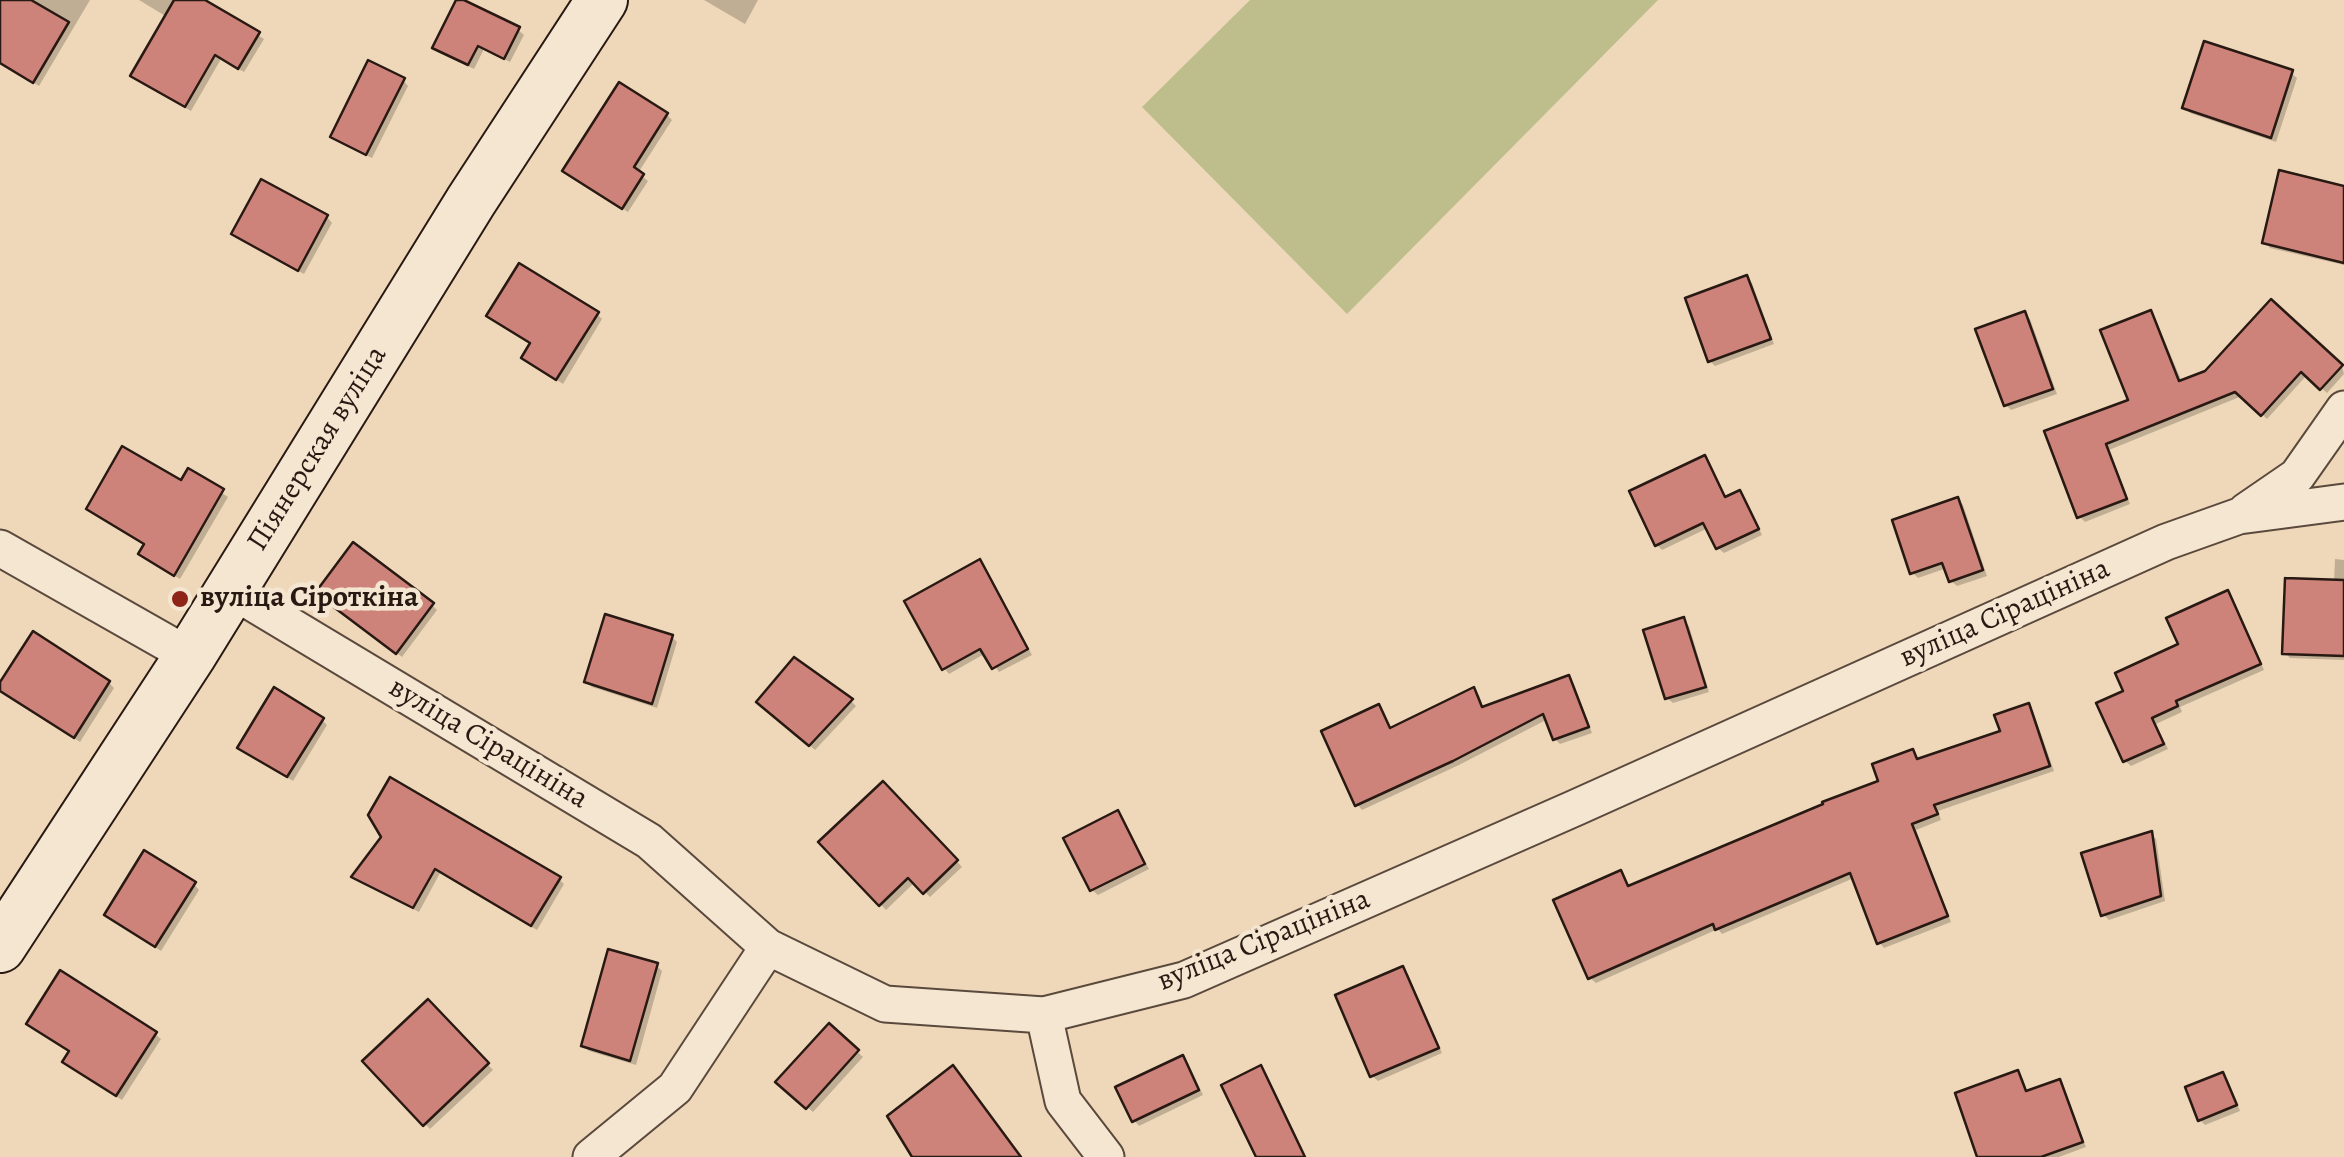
<!DOCTYPE html>
<html>
<head>
<meta charset="utf-8">
<style>
	body { margin:0 }
	canvas { display:block; background:#efd8b9 }
</style>
</head>
<body>
<canvas width="2344" height="1157"></canvas>
<script>
const ctx = document.querySelector('canvas').getContext('2d');
ctx.lineJoin = 'round';
function paint(path, color) { ctx.fillStyle = color; ctx.fill(path, 'evenodd'); }
const poly = rows => new Path2D(rows.map(r => 'M' + r).join(''));
function strokePath(path, color, width, dash) { ctx.strokeStyle = color; ctx.lineWidth = width; ctx.lineCap = dash ? 'butt' : 'round'; ctx.setLineDash(dash || []); ctx.stroke(path); }
function drawText(font, color, halo, rows, align = 'center') {
  ctx.font = font + ' Alegreya,serif'; ctx.lineWidth = 9; ctx.setLineDash([]); ctx.textBaseline = 'middle'; ctx.strokeStyle = halo; ctx.fillStyle = color; for (const [text, x, y, turn = 0] of rows) {
    ctx.save(); ctx.translate(x, y); ctx.rotate((+turn || 0) * Math.PI / 180); ctx.textAlign = isNaN(turn) ? turn : align; if (halo) ctx.strokeText(text, 0, 0); ctx.fillText(text, 0, 0); ctx.restore();
  }
}
paint(poly([
	[1250,0,1658,0,1347,314,1142,107]
]), '#bdbe8c');
paint(poly([
	[5,0,90,0,39,86,0,63,0,19],
	[139,0,200,0,264,39,244,72,221,59,191,111,139,81,134,76,167,17],
	[704,0,758,0,745,24],
	[518,30,524,35,510,62,484,49,474,69,441,53,435,48],
	[2291,73,2297,78,2276,142,2190,113,2184,107],
	[403,80,408,86,372,158,338,142,333,136],
	[667,115,672,120,638,173,648,181,628,212,565,171],
	[2344,188,2344,265,2270,248,2265,242],
	[327,217,332,223,304,274,240,239,234,234],
	[1747,278,1752,283,1774,344,1715,366,1710,361],
	[2150,312,2155,318,2182,382,2342,366,2344,374,2327,393,2307,375,2267,419,2242,396,2109,450,2130,504,2085,522,2079,516,2048,433,2132,401],
	[597,314,602,319,563,384,524,358,533,344],
	[2024,314,2030,319,2057,394,2011,410,2006,405],
	[1704,458,1709,463,1726,499,1739,493,1745,498,1762,535,1724,553,1718,548,1708,528,1662,550,1657,545],
	[189,471,228,497,180,579,147,559,146,545,89,509,182,484],
	[1958,499,1963,505,1987,576,1957,586,1951,581,1947,568,1918,578,1913,573],
	[2335,559,2344,560,2344,660,2290,658,2285,653,2334,582],
	[984,567,1032,655,999,672,986,653,949,674,944,668],
	[2228,593,2233,599,2264,670,2180,707,2182,712,2156,724,2168,749,2131,766,2125,761,2100,705,2127,692,2181,645],
	[324,598,432,605,437,610,402,657],
	[1683,620,1689,626,1709,692,1673,703,1667,698],
	[672,637,677,642,657,708,592,687,587,682],
	[1568,678,1574,684,1592,733,1560,744,1555,739,1548,719,1459,765,1362,810,1357,804,1378,707,1384,712,1392,730,1474,690,1479,695,1484,709],
	[109,683,114,688,80,742,0,689],
	[851,701,856,706,815,750,764,707],
	[2028,706,2033,711,2054,771,1938,811,1941,820,1916,830,1951,922,1884,948,1879,942,1854,878,1722,934,1718,929,1596,983,1590,978,1556,901,1620,873,1630,888,1881,782,1912,752,1919,760,2003,732],
	[322,720,327,725,293,781,245,752],
	[883,784,962,867,930,897,915,882,886,910,822,842],
	[1117,813,1123,818,1149,869,1098,895,1092,890],
	[2151,834,2156,839,2165,901,2109,920,2103,914],
	[384,837,559,879,564,884,537,930,440,873,419,912,360,882,355,877],
	[194,884,199,890,161,951,113,920],
	[656,965,662,971,636,1065,589,1051,583,1046],
	[1402,969,1408,974,1442,1053,1378,1081,1372,1076],
	[428,1002,493,1070,430,1129,366,1061],
	[829,1027,863,1057,813,1112,779,1082],
	[155,1034,161,1039,122,1100,70,1067,71,1052],
	[1182,1058,1188,1063,1203,1095,1139,1126,1134,1120],
	[1260,1068,1266,1073,1305,1155,1300,1157,1258,1157],
	[2018,1073,2023,1079,2028,1093,2059,1082,2064,1088,2086,1147,2059,1157,1980,1157],
	[2222,1075,2228,1080,2240,1111,2205,1125,2200,1120]
]), '#0003');
const building = poly([
	[0,0,31,0,69,22,33,83,0,63,0,0],
	[174,0,205,0,260,32,238,69,215,55,185,107,130,76,174,0],
	[456,0,464,0,520,27,504,59,478,46,468,65,432,48,456,0],
	[2204,41,2293,70,2271,138,2182,108,2204,41],
	[368,60,405,78,366,155,330,137,368,60],
	[619,82,668,113,634,167,644,174,622,209,562,171,619,82],
	[2279,170,2344,186,2344,263,2262,243,2279,170],
	[261,179,328,215,298,271,231,234,261,179],
	[519,263,599,312,556,380,521,358,530,343,486,316,519,263],
	[1747,275,1771,339,1708,362,1685,298,1747,275],
	[2271,299,2343,365,2320,390,2301,372,2261,416,2235,392,2106,444,2127,499,2077,518,2044,431,2128,400,2100,330,2151,310,2179,381,2205,371,2271,299],
	[2025,311,2053,389,2004,406,1975,329,2025,311],
	[122,446,181,480,188,468,224,489,174,576,138,554,144,544,86,509,122,446],
	[1705,455,1725,497,1740,490,1759,529,1716,549,1703,523,1655,546,1629,491,1705,455],
	[1958,497,1983,570,1949,582,1942,563,1910,574,1892,520,1958,497],
	[353,542,434,603,396,654,315,593,353,542],
	[980,559,1028,649,992,669,980,649,942,670,904,601,980,559],
	[2285,578,2344,580,2344,656,2282,654,2285,578],
	[2228,590,2261,664,2176,701,2178,706,2152,718,2164,744,2123,762,2096,703,2123,691,2115,673,2178,644,2166,618,2228,590],
	[605,614,673,635,652,704,584,682,605,614],
	[1684,617,1706,687,1665,699,1643,630,1684,617],
	[33,631,110,681,74,738,0,691,0,682,33,631],
	[794,657,853,699,809,746,756,702,794,657],
	[1569,675,1589,727,1553,740,1543,714,1453,761,1355,806,1321,731,1379,704,1390,728,1474,687,1482,707,1569,675],
	[274,687,324,718,287,777,237,748,274,687],
	[2029,703,2050,766,1934,805,1938,814,1912,824,1948,916,1877,944,1850,873,1715,930,1713,924,1588,979,1553,900,1621,870,1628,886,1823,804,1822,802,1878,781,1872,764,1913,749,1917,759,2000,731,1994,715,2029,703],
	[390,777,561,877,531,926,435,869,413,908,351,877,381,837,368,815,390,777],
	[883,781,958,860,923,894,908,878,879,906,818,842,883,781],
	[1118,810,1145,864,1090,891,1063,838,1118,810],
	[2152,831,2161,896,2101,916,2081,853,2152,831],
	[144,850,196,882,155,947,104,915,144,850],
	[608,949,658,963,630,1061,581,1046,608,949],
	[1403,966,1439,1048,1370,1077,1335,995,1403,966],
	[60,970,157,1032,116,1096,62,1062,69,1051,26,1024,60,970],
	[428,999,489,1063,423,1126,362,1061,428,999],
	[829,1023,859,1050,806,1109,775,1082,829,1023],
	[1183,1055,1199,1090,1132,1122,1115,1087,1183,1055],
	[953,1065,1021,1157,912,1157,887,1116,953,1065],
	[1261,1065,1305,1157,1256,1157,1221,1085,1261,1065],
	[2018,1070,2026,1091,2060,1079,2083,1142,2041,1157,1977,1157,1955,1093,2018,1070],
	[2223,1072,2237,1105,2198,1121,2185,1087,2223,1072]
]);
paint(building, '#cd837a');
strokePath(building, '#281913', 2.5);
const street = poly([
	[2246,511,2297,476,2344,409],
	[0,548,190,656],
	[231,590,649,841,768,947,885,1004,1044,1015,1184,980,1575,808,2166,542,2239,516,2344,502],
	[1044,1015,1063,1101,1106,1157],
	[591,1157,675,1088,768,947]
]);
const secondary = poly([
	[0,947,190,656,471,201,602,0]
]);
strokePath(street, '#5a493c', 39);
strokePath(secondary, '#281913', 54);
strokePath(street, '#f5e6d2', 35);
strokePath(secondary, '#f5e6d2', 50);
for (const [x, y, r, color] of [
	[180,599,10,"#8f2418"]
]) { const dot = new Path2D(); dot.arc(x, y, r, 0, 2 * Math.PI); ctx.fillStyle = color; ctx.fill(dot); strokePath(dot, '#f5e6d2', 4); }
drawText('30px', '#281913', '#f5e6d2', [
	["Піянерская вуліца",318,449,-58],
	["вуліца Сірацініна",2005,614,-24],
	["вуліца Сірацініна",488,744,31],
	["вуліца Сірацініна",1264,941,-22]
]);
drawText('bold 30px', '#281913', '#f5e6d2', [
	["вуліца Сіроткіна",200,599]
], 'left');
</script>
</body>
</html>
